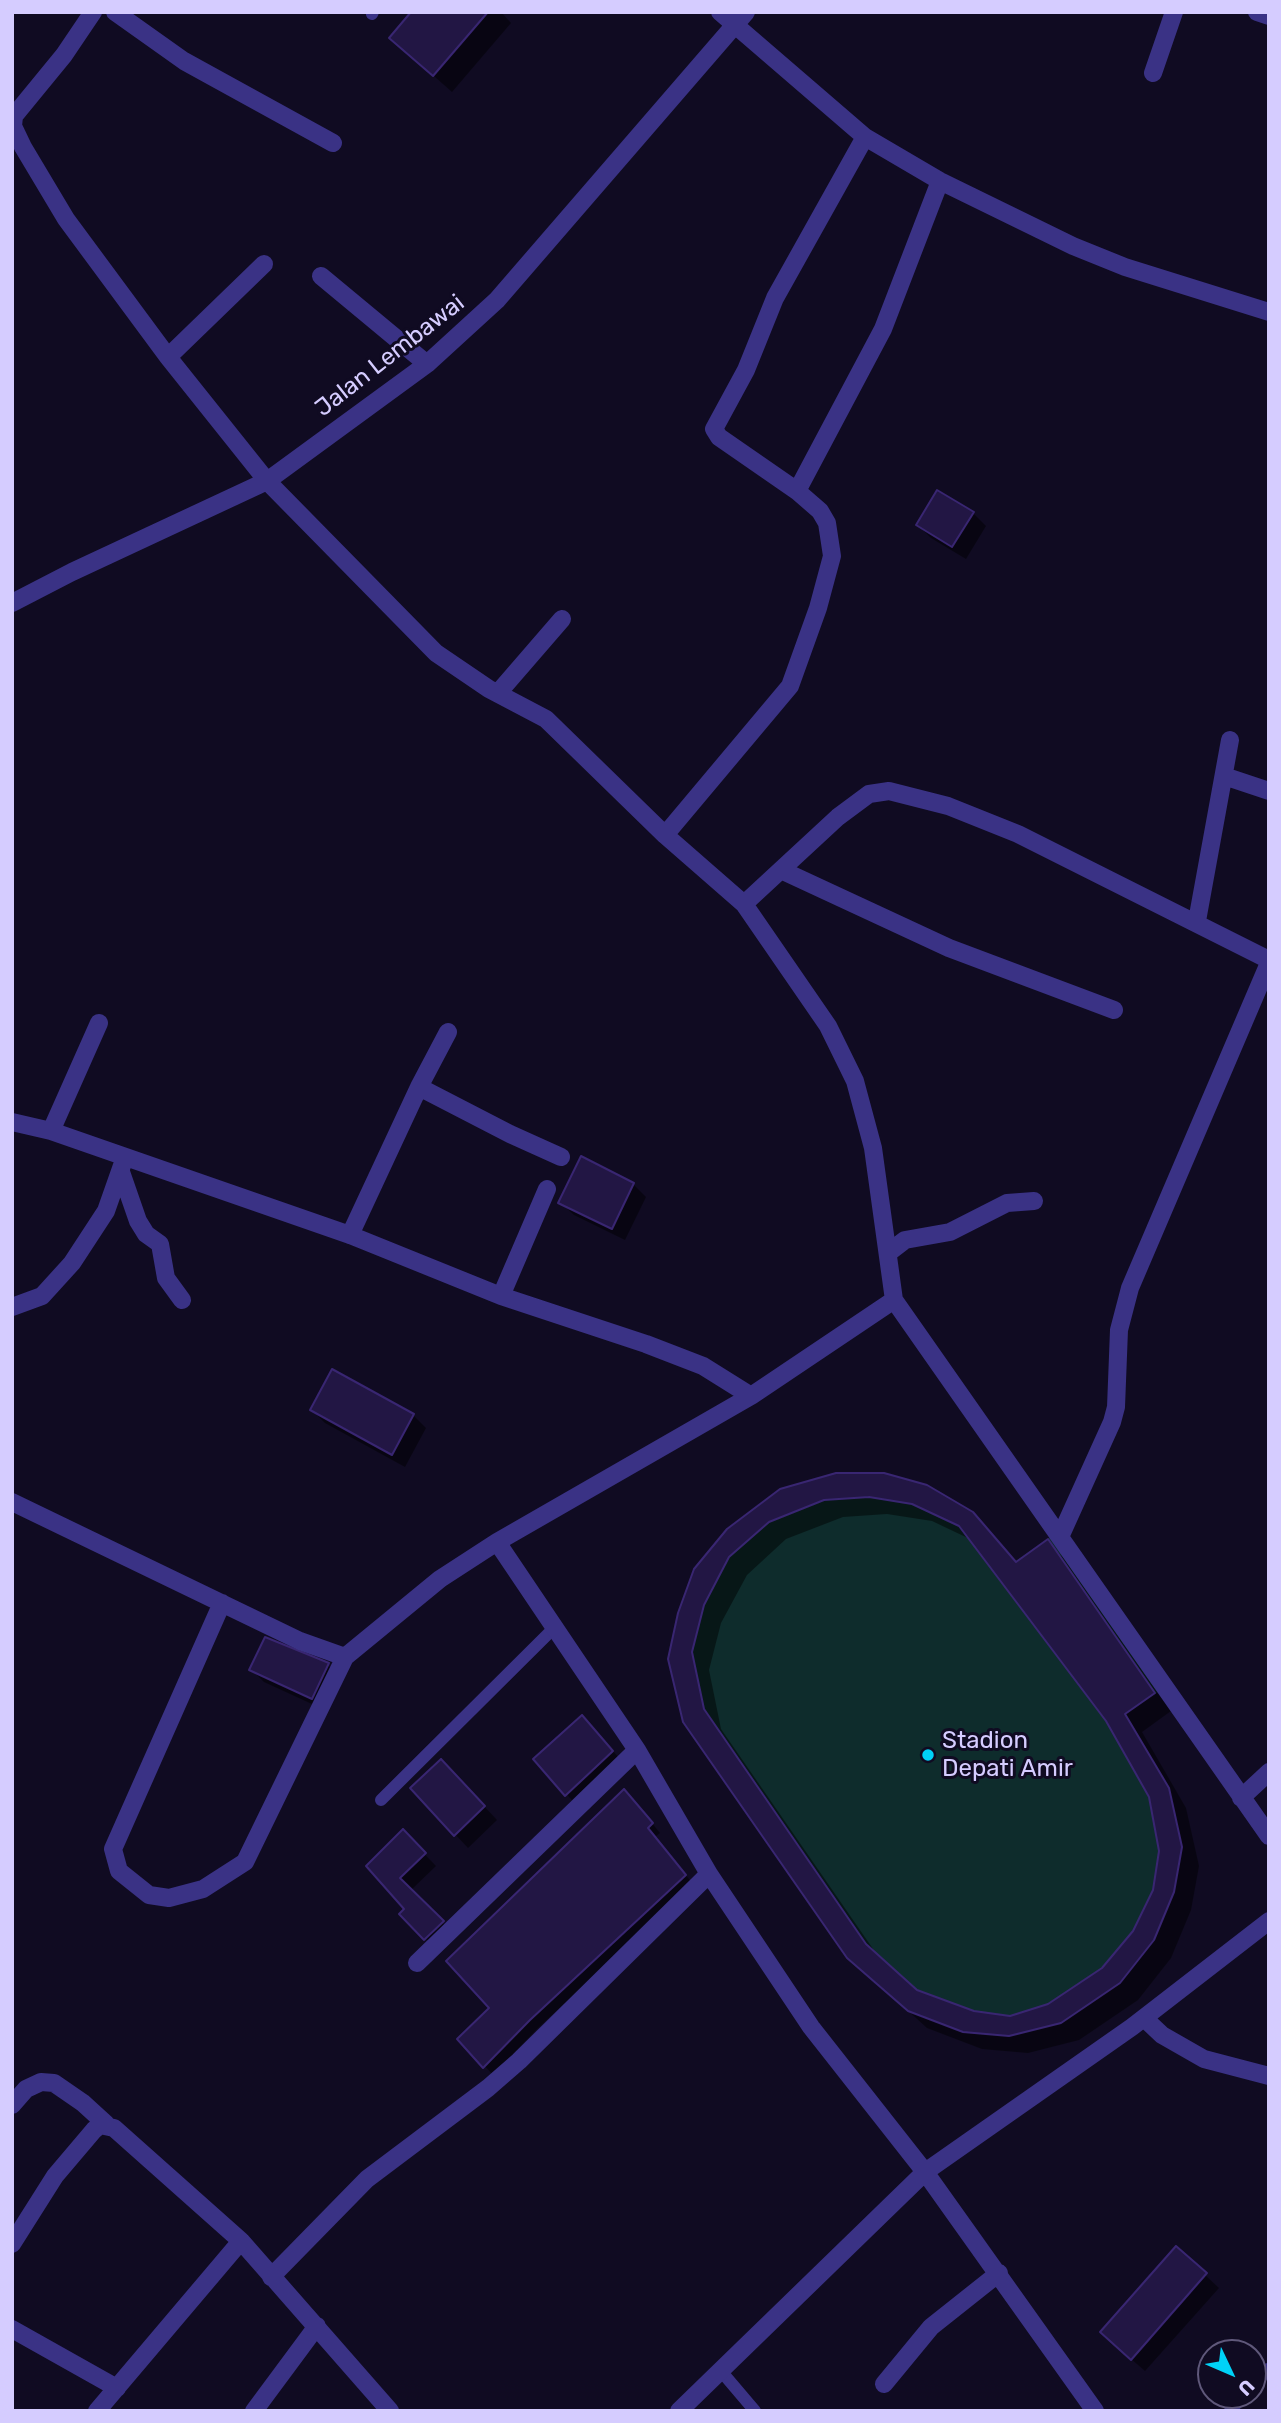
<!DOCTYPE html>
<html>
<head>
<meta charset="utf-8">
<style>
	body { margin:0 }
	#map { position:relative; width:1281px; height:2423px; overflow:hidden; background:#100b22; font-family:Rubik,sans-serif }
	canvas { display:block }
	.frame { position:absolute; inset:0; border:14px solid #d5ccff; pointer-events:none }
	.north { position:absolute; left:1197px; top:2339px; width:70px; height:70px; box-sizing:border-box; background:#100b22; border:2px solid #5f587a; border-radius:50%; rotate:134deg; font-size:19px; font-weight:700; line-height:28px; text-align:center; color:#d5ccff }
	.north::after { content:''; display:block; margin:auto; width:24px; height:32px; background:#00d2f7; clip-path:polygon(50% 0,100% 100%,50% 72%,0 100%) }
</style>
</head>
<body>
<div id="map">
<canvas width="1281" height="2423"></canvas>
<div class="frame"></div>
<div class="north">U</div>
</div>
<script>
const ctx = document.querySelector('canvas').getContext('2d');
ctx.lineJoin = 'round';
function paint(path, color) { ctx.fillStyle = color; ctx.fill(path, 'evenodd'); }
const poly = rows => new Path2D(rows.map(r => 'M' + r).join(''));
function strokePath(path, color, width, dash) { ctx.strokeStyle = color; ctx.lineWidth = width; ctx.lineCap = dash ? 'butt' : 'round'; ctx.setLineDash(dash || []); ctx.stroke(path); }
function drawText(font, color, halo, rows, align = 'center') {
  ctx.font = font + ' Rubik,sans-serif'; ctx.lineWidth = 6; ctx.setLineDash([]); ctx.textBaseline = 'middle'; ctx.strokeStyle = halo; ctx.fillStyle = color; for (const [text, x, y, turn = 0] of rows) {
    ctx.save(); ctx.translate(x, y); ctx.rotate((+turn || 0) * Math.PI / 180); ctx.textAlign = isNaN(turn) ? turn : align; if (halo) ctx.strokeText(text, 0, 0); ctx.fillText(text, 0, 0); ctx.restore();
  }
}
paint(poly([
	[837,1473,884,1473,927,1485,973,1512,1016,1561,1053,1535,1161,1690,1126,1714,1169,1788,1182,1847,1174,1892,1154,1940,1120,1983,1061,2023,1009,2036,963,2032,908,2011,847,1958,683,1722,668,1659,678,1613,694,1569,727,1529,781,1489]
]), '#0e2c2c');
paint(poly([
	[413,12,501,12,511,23,452,92,391,38],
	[973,513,986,526,966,559,931,538,918,525],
	[633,1184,646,1197,625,1240,574,1215,560,1202],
	[333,1372,413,1415,426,1428,405,1467,325,1423,312,1410],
	[837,1474,972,1513,1017,1563,1047,1542,1065,1559,1171,1711,1142,1732,1186,1808,1199,1866,1191,1910,1171,1958,1138,2000,1079,2040,1028,2053,982,2049,927,2028,849,1957,685,1722,696,1570],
	[887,1514,932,1521,972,1540,1108,1720,1151,1796,1160,1851,1155,1891,1134,1932,1103,1969,1049,2005,1010,2018,974,2013,916,1991,880,1959,721,1729,709,1670,721,1623,747,1575,786,1539,843,1517],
	[266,1639,328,1665,341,1678,325,1710,264,1682,251,1669],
	[595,1730,625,1765,579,1808,535,1759],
	[454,1774,497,1820,468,1848,412,1788],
	[633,1800,660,1833,655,1837,693,1884,538,2028,493,2075,460,2039,491,2008],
	[403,1832,436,1866,410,1891,454,1934,437,1950,401,1914,407,1909,368,1866],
	[1176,2248,1219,2288,1145,2371,1115,2345]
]), '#0007');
const building = poly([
	[411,12,488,12,433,76,389,38,411,12],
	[937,490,974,512,952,547,916,525,937,490],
	[581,1156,634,1183,612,1229,558,1203,581,1156],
	[332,1369,414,1414,392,1455,310,1410,332,1369],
	[836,1473,884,1473,927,1485,973,1512,1016,1562,1048,1539,1155,1693,1125,1714,1169,1788,1182,1847,1174,1892,1154,1940,1120,1983,1061,2023,1009,2036,963,2032,908,2011,847,1958,683,1722,668,1659,678,1613,694,1569,727,1529,780,1489,836,1473],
	[869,1497,912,1504,959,1526,1106,1721,1149,1797,1159,1851,1153,1890,1133,1931,1102,1968,1048,2004,1010,2016,974,2011,917,1990,866,1944,704,1709,692,1652,704,1605,729,1557,769,1522,824,1500,869,1497],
	[265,1637,329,1663,312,1699,249,1670,265,1637],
	[582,1715,613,1751,565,1796,533,1759,582,1715],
	[441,1759,485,1806,454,1836,410,1788,441,1759],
	[624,1789,653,1823,648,1828,686,1875,530,2020,483,2068,457,2039,489,2008,446,1961,624,1789],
	[403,1829,426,1853,400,1878,444,1921,424,1940,399,1914,404,1909,366,1866,403,1829],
	[1176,2246,1207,2273,1131,2360,1100,2332,1176,2246]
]);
paint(building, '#221644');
strokePath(building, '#392672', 2);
strokePath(poly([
	[372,14,373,12],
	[381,1800,554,1628],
	[721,2371,755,2411],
	[1253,2386,1268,2369],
	[1230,2411,1244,2395]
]), '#3a3285', 12);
strokePath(poly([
	[93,12,64,55,14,116,13,126,23,147,66,219,168,357,267,481,436,653,489,689,546,719,665,835,744,904,828,1026,855,1081,873,1148,894,1300],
	[115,12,184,61,333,143],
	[720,12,865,137,940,181,1073,246,1125,267,1269,312],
	[1257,12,1269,16],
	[1153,73,1174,12],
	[321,276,427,364],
	[168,357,264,264],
	[797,491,883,329,940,181],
	[12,603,72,572,267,481,427,364,497,300,746,12],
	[498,693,562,619],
	[1224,776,1269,791],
	[665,835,790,686,818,608,832,556,827,523,820,511,797,491,719,437,714,429,746,370,775,298,865,137],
	[781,870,949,948,1114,1010],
	[744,904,838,817,869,794,889,791,948,806,1018,834,1269,960],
	[1197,921,1230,740],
	[419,1087,510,1134,561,1157],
	[12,1122,51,1131,350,1235,501,1296,646,1344,703,1366,751,1396,894,1300,1269,1836],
	[51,1131,99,1023],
	[121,1172,138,1221,146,1234,160,1244,166,1278,182,1300],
	[350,1235,419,1087,448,1032],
	[888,1253,905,1240,950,1232,1007,1203,1034,1201],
	[501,1296,547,1189],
	[12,1307,42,1296,72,1263,106,1211,125,1157],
	[12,1502,300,1641,345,1657],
	[1060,1537,1112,1422,1116,1407,1119,1330,1130,1288,1269,963],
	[222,1603,113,1849,119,1871,149,1895,169,1898,203,1889,245,1862,345,1657,440,1579,497,1542],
	[1241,1798,1269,1772],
	[417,1963,637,1750],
	[1144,2018,1162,2035,1204,2059,1269,2076],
	[12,2105,26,2089,41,2082,54,2083,83,2103,106,2124],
	[12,2244,55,2176,94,2130,100,2125,114,2128,241,2241,390,2411],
	[271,2277,367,2179,488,2088,519,2061,709,1874],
	[12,2329,117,2388],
	[884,2384,931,2327,999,2273],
	[97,2411,241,2241],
	[254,2411,317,2326],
	[679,2411,925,2172,811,2027,709,1874,637,1750,497,1542,751,1396],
	[1095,2411,925,2172,1132,2027,1269,1921]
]), '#3a3285', 18);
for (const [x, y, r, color] of [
	[928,1755,7,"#00d2f7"]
]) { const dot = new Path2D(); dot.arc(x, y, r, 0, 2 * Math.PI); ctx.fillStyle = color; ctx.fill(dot); strokePath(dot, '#100b22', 2.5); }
drawText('24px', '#d5ccff', '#100b22', [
	["Jalan Lembawai",390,356,-38]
]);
drawText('24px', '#d5ccff', '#100b22', [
	["Stadion",942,1741],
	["Depati Amir",942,1769]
], 'left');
</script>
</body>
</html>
